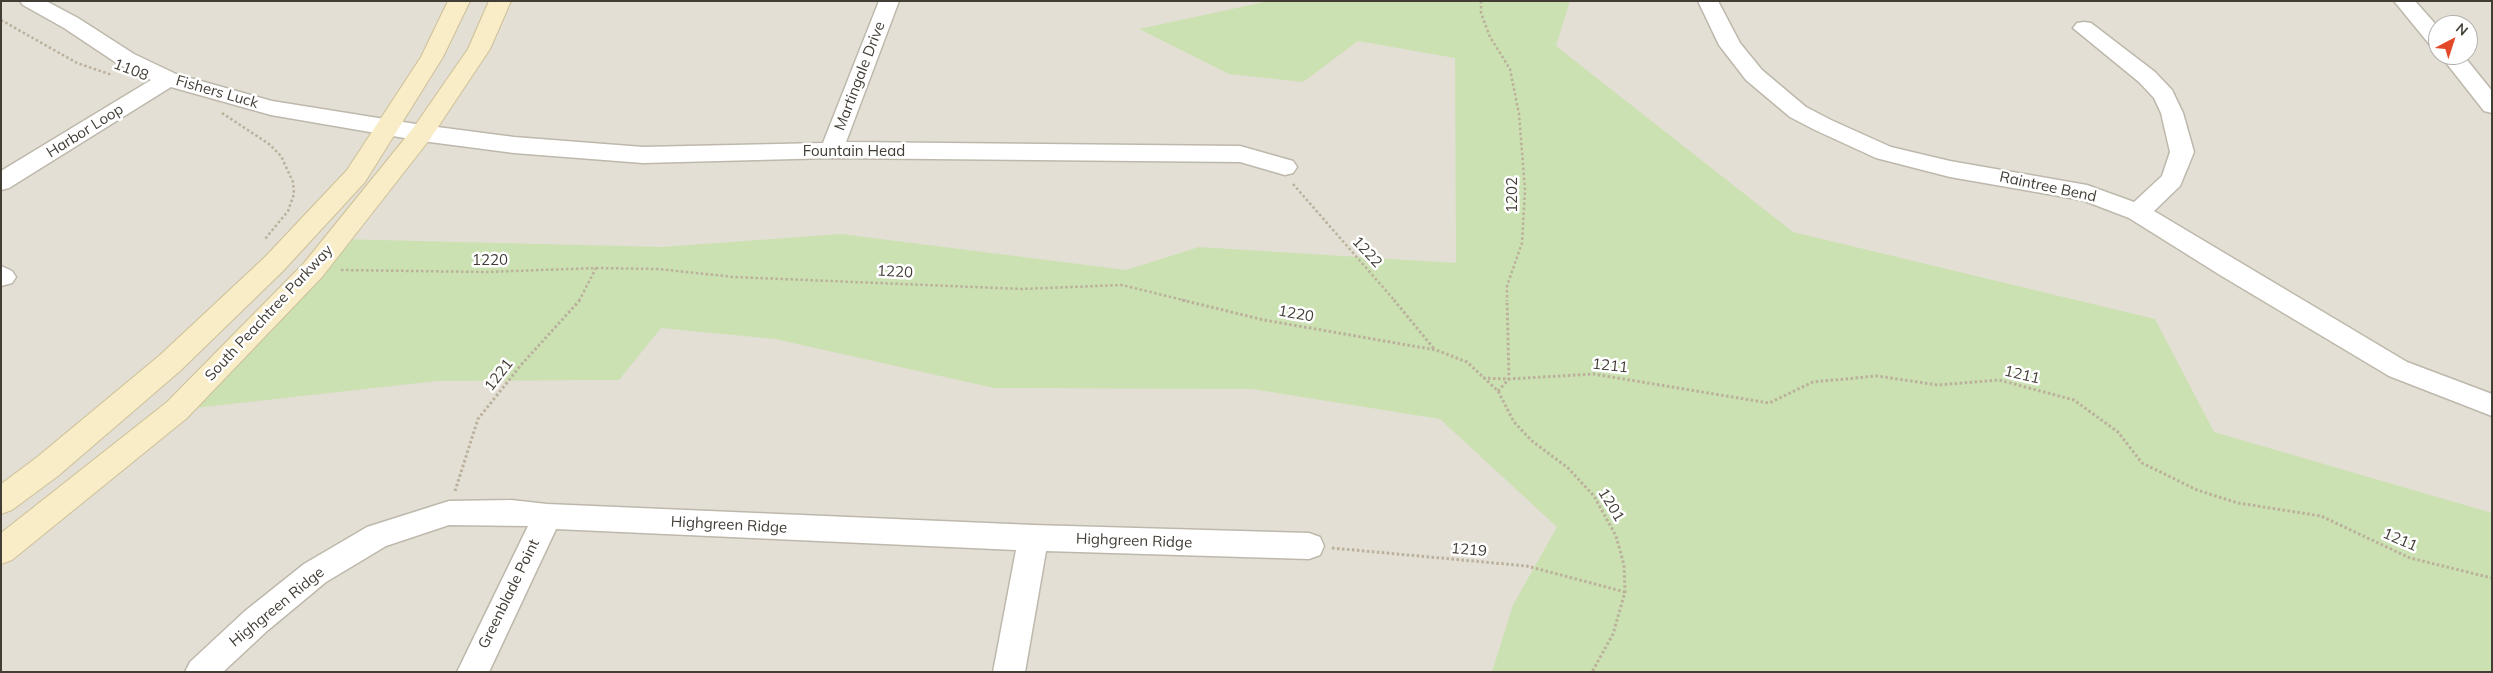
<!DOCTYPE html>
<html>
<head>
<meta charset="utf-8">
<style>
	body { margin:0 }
	#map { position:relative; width:2493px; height:673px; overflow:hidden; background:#f1ede5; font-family:Mulish,sans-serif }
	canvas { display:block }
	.frame { position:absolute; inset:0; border:2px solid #423d35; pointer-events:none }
	.north { position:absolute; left:2428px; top:15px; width:50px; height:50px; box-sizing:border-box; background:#fff; border:1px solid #b3b1ae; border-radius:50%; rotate:40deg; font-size:14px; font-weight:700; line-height:20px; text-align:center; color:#423d35 }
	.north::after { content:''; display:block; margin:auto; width:18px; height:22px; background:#e34829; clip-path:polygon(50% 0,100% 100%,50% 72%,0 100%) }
</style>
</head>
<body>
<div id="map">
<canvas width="2493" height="673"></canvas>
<div class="frame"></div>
<div class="north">N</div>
</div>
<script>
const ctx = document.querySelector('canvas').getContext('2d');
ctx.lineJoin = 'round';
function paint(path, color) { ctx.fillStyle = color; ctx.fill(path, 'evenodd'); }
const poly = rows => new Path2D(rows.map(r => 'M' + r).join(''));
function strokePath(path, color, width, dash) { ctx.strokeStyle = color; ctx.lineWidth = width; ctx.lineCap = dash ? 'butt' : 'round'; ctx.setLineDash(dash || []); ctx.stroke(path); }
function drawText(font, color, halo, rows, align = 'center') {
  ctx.font = font + ' Mulish,sans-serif'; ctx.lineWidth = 5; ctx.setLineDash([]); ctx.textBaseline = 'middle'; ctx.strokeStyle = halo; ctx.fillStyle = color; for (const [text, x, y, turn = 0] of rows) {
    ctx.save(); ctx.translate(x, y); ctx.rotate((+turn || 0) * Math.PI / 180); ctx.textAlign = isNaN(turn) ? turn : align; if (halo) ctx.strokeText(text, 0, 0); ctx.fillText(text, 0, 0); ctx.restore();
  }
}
paint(poly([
	[1,1,2492,1,2492,672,1,672],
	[2438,25,2468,25,2468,55,2438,55]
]), '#e4dfd4');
paint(poly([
	[1269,1,1570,1,1556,46,1793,232,2155,319,2214,432,2492,513,2492,672,1492,672,1513,605,1557,527,1440,419,1252,389,994,388,775,339,661,328,619,380,437,381,177,410,338,239,662,247,841,234,1126,270,1199,247,1456,263,1455,58,1358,41,1303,82,1229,74,1139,29]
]), '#cbe1b2');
const street = poly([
	[20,1,46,1,78,18,134,54,176,74,272,101,422,125,514,137,643,147,823,143,879,1,899,1,846,142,1240,146,1293,161,1297,167,1293,173,1285,175,1240,162,832,158,643,163,514,153,422,141,271,115,171,87,9,188,1,190,1,171,151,80,118,64,64,28,23,5,20,1],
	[1698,1,1718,1,1740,43,1762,70,1806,107,1831,120,1891,147,1950,161,2087,185,2134,202,2162,176,2170,152,2161,113,2154,98,2139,82,2073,28,2077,23,2084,22,2091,23,2155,72,2172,90,2183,113,2194,152,2180,186,2154,211,2407,362,2492,394,2492,416,2389,376,2220,275,2129,218,2082,200,1950,177,1876,158,1815,130,1790,117,1746,80,1719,45,1698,1],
	[2394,1,2415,1,2438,27,2438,47,2430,45,2394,1],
	[2440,55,2463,55,2492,91,2492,113,2484,111,2440,55],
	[1,266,12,271,16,277,12,283,1,286,1,266],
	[511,500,547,504,1033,525,1309,533,1320,537,1324,546,1320,555,1309,559,1046,551,1025,672,993,672,1016,550,556,529,489,672,457,672,528,526,449,525,386,546,326,582,267,631,223,672,185,672,190,662,245,611,304,564,367,527,449,501,511,500]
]);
const secondary = poly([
	[448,1,470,1,443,57,365,182,283,271,180,371,58,476,12,510,1,514,1,484,36,458,160,355,265,257,347,170,421,57,448,1],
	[489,1,511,1,490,49,430,139,322,277,187,418,12,560,1,564,1,533,167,402,304,263,414,127,468,49,489,1]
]);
strokePath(street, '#beb8ac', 3);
strokePath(secondary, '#ccc099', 2);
strokePath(poly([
	[1481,1,1481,13,1490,37,1510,69,1519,114,1525,190,1522,243,1507,286,1507,301],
	[1,20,77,63,112,75],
	[222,113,269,144,281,156,293,182,294,194,288,211,265,239],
	[1293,184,1395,301],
	[341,270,486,272,597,268,658,269,734,277,1022,289,1122,285,1187,301],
	[579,301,596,268]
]), '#bbb09c', 2.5, [2.5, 2.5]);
strokePath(poly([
	[1182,300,1264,320,1436,350,1467,362,1498,391,1514,422,1532,441,1568,468,1594,496,1616,536,1624,565,1625,592,1613,634,1592,672],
	[1394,300,1435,350],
	[1483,378,1509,379,1593,374,1769,403,1813,382,1877,376,1938,385,1999,380,2074,400,2118,432,2142,463,2197,490,2238,503,2321,516,2410,558,2492,578],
	[1498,391,1509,379,1507,300],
	[455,491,478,419,521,365,580,300],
	[1332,548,1527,566,1625,592]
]), '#bbb09c', 3, [2.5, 2.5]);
paint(street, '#fff');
paint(secondary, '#f9edc7');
drawText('15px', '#423d35', '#fff', [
	["1108",131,70,21],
	["Martingale Drive",860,76,-69],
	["Fishers Luck",217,92,16],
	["Harbor Loop",85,131,-32],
	["Fountain Head",854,151],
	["Raintree Bend",2048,187,12],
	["1202",1512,195,-90],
	["1222",1367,252,47],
	["1220",490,260],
	["1220",895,272,3],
	["South Peachtree Parkway",269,313,-47],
	["1220",1296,314,10],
	["1211",1610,366,6],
	["1221",499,375,-52],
	["1211",2022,375,13],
	["1201",1611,505,59],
	["Highgreen Ridge",729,525,3],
	["1211",2400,540,23],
	["Highgreen Ridge",1134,541,2],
	["1219",1469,550,5],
	["Greenblade Point",509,594,-64],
	["Highgreen Ridge",277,607,-39]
]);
</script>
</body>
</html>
